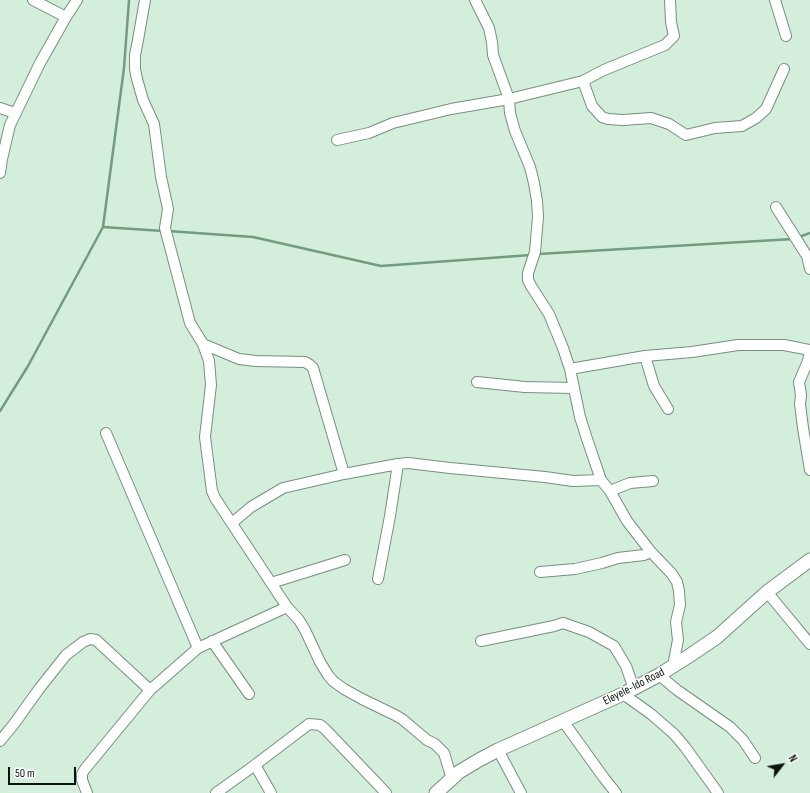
<!DOCTYPE html>
<html>
<head>
<meta charset="utf-8">
<style>
	body { margin:0 }
	#map { position:relative; width:810px; height:793px; overflow:hidden; background:#d4eedc; font-family:"Sofia Sans Condensed",sans-serif }
	canvas { display:block }
	.north { position:absolute; left:762px; top:745px; width:40px; height:40px; -webkit-text-stroke:3px #fff; paint-order:stroke; rotate:59deg; font-size:11px; font-weight:700; line-height:16px; text-align:center; color:#0a130d }
	.north::after { content:''; display:block; margin:auto; width:14px; height:18px; background:#0a130d; clip-path:polygon(50% 0,100% 100%,50% 72%,0 100%) }
	.scale { position:absolute; left:8px; top:767px; width:68px; height:18px; box-sizing:border-box; border:2px solid #0a130d; border-top:0; padding-left:5px; font-size:12px; line-height:14px; white-space:nowrap; color:#0a130d; -webkit-text-stroke:3px #fff; paint-order:stroke }
</style>
</head>
<body>
<div id="map">
<canvas width="810" height="793"></canvas>
<div class="north">N</div>
<div class="scale">50 m</div>
</div>
<script>
const ctx = document.querySelector('canvas').getContext('2d');
ctx.lineJoin = 'round';
const poly = rows => new Path2D(rows.map(r => 'M' + r).join(''));
function strokePath(path, color, width, dash) { ctx.strokeStyle = color; ctx.lineWidth = width; ctx.lineCap = dash ? 'butt' : 'round'; ctx.setLineDash(dash || []); ctx.stroke(path); }
function drawText(font, color, halo, rows, align = 'center') {
  ctx.font = font + ' "Sofia Sans Condensed",sans-serif'; ctx.lineWidth = 3; ctx.setLineDash([]); ctx.textBaseline = 'middle'; ctx.strokeStyle = halo; ctx.fillStyle = color; for (const [text, x, y, turn = 0] of rows) {
    ctx.save(); ctx.translate(x, y); ctx.rotate((+turn || 0) * Math.PI / 180); ctx.textAlign = isNaN(turn) ? turn : align; if (halo) ctx.strokeText(text, 0, 0); ctx.fillText(text, 0, 0); ctx.restore();
  }
}
strokePath(poly([
	[103,227,163,231],
	[168,231,253,237,381,266,531,255],
	[799,237,810,233],
	[538,254,793,239],
	[0,411,28,366,103,227,124,68,129,0]
]), '#719c80', 2.5);
const minor = poly([
	[33,0,66,17],
	[145,0,138,40,135,55,135,69,137,79,143,100,154,124,161,177,167,204,168,209,165,228,190,323,203,344,209,361,211,385,205,437,212,491,215,498,287,607,299,620,305,630,320,662,328,675,333,681,344,689,362,699,395,715,402,719,427,740,435,744,444,753,452,779],
	[475,0,489,28,492,42,493,55,509,99,510,113,515,131,530,167,534,183,537,201,538,217,535,252,528,273,528,280,531,286,549,314,563,348,570,369,580,417,587,439,601,480,610,491,627,521,651,552,672,574,677,582,679,591,680,605,676,622,678,640,673,666],
	[670,0,671,22,674,36,665,45,604,70,583,81,592,106,602,117,608,119,623,120,651,118,669,124,686,135,715,128,742,126,756,118,766,109,784,69],
	[775,0,786,36],
	[0,108,15,113],
	[337,140,369,133,393,123,451,109,509,99,583,81],
	[0,173,2,159,10,125,40,63,66,17,77,0],
	[776,207,807,256,810,269],
	[203,344,239,359,256,361,305,362,310,365,313,368,344,474],
	[645,356,654,386,668,409],
	[570,369,645,356,692,352,738,345,784,345,810,350,808,361,799,382,801,395,800,404,803,428,810,470],
	[477,382,525,387,574,388],
	[106,433,198,648],
	[610,491,630,483,653,481],
	[232,523,251,507,283,488,344,474,398,464,408,463,450,468,545,477,573,481,601,480],
	[540,572,575,569,602,563,618,558,644,555,651,552],
	[378,579,390,516,398,464],
	[271,583,345,560],
	[767,592,810,644],
	[212,641,249,694],
	[481,641,554,626,563,623,589,632,614,646,626,666,634,689],
	[659,675,677,690,730,727,743,740,755,758],
	[623,694,651,714,674,734,685,747,718,793],
	[563,721,604,778,616,793],
	[0,741,14,724,39,689,66,655,83,642,90,639,96,640,150,690],
	[498,750,521,793],
	[255,765,271,793],
	[87,793,82,780,82,774,85,769,150,690,198,648,287,607],
	[216,793,255,765,309,724,320,725,325,729,386,793]
]);
const major = poly([
	[436,793,459,772,479,760,498,750,623,694,659,675,689,656,717,637,767,592,810,560]
]);
strokePath(minor, '#778f7e', 12);
strokePath(major, '#778f7e', 15);
strokePath(minor, '#fff', 10);
strokePath(major, '#fff', 13);
drawText('12px', '#0a130d', '#fff', [
	["Eleyele-Ido Road",634,687,-27]
]);
</script>
</body>
</html>
